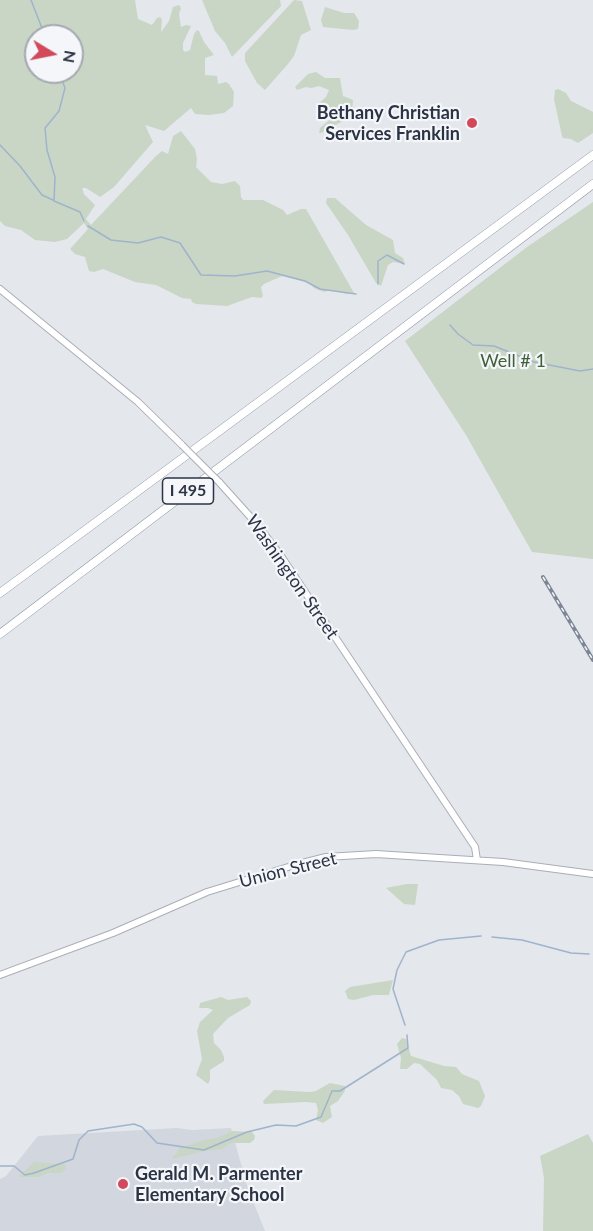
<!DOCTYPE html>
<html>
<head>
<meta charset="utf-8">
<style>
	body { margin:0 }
	#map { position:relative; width:593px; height:1231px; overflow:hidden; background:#e4e7ec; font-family:Lato,sans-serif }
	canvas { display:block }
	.north { position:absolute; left:24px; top:24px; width:60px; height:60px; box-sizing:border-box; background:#f4f6f9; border:2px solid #a4a8b1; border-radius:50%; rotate:100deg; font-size:16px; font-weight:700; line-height:24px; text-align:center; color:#2b3445 }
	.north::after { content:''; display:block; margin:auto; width:21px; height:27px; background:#d1495b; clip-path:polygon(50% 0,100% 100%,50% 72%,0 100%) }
</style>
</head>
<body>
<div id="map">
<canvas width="593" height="1231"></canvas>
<div class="north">N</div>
</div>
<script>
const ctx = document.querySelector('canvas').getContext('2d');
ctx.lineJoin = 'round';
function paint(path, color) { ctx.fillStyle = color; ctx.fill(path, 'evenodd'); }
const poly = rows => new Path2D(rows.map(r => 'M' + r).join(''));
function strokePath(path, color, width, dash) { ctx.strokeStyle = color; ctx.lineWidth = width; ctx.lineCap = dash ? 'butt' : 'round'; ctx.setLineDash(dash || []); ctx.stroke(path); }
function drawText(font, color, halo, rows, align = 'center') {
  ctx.font = font + ' Lato,sans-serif'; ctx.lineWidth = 4.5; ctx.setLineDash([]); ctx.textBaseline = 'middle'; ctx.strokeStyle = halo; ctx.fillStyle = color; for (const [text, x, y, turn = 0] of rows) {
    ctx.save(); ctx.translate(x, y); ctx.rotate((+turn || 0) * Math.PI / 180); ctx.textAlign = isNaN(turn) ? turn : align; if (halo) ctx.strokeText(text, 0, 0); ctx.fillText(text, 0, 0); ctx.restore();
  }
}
paint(poly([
	[177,1128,192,1130,231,1128,248,1189,265,1231,0,1231,0,1179,6,1176,38,1136]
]), '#d2d6de');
paint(poly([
	[0,0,135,0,138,19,152,25,157,18,160,17,162,20,161,32,169,21,173,7,179,5,181,8,179,14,181,27,186,25,191,26,183,43,183,50,185,52,190,50,194,34,197,30,199,31,204,42,214,55,205,58,205,75,217,76,218,84,226,82,229,84,234,92,233,106,224,113,209,115,195,114,191,108,164,131,145,125,153,142,114,187,100,197,86,188,82,188,84,194,95,205,86,219,91,225,156,156,162,151,168,154,173,136,181,131,195,149,197,159,196,167,211,182,222,184,235,181,240,186,241,197,243,200,263,200,283,210,287,215,301,209,306,209,354,293,347,294,331,290,324,292,314,288,309,283,282,276,264,284,261,287,263,296,261,298,252,297,227,306,196,304,192,302,191,299,182,298,156,285,135,282,103,269,94,272,89,271,85,257,75,254,70,249,88,229,84,223,67,239,55,242,35,240,21,230,5,226,0,221],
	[36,36,72,36,72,72,36,72],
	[202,0,280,0,281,6,232,57,225,43,215,31],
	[294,0,302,1,311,30,301,35,294,56,288,64,265,90,257,83,245,61,245,53],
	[325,7,344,13,354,13,359,21,358,29,353,30,323,27,321,20],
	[316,72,325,78,340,78,343,96,353,100,352,112,343,121,321,133,319,133,320,128,333,117,333,113,328,111,320,115,317,114,316,109,317,105,326,97,329,90,319,86,311,88,306,87,297,90,295,87,308,74],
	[558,89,566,93,571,101,593,112,593,133,578,143,571,139,563,138,562,136,554,99,555,90],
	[327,198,335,198,366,225,393,240,395,253,403,258,405,264,393,262,388,265,381,286,376,283,348,235,326,203],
	[593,202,593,559,532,552,466,435,405,341,527,247],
	[407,884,418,884,415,905,404,904,386,888],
	[393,980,389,995,373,995,354,1000,348,999,345,991,350,987],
	[221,997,228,1000,247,997,251,1001,250,1005,228,1018,213,1034,214,1043,221,1050,224,1057,224,1061,210,1070,210,1080,208,1084,196,1075,202,1059,197,1031,200,1022,213,1010,208,1008,199,1008,200,1003],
	[402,1038,406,1039,411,1056,444,1066,456,1067,462,1074,479,1081,485,1096,481,1106,478,1108,463,1104,459,1096,452,1090,441,1088,437,1080,420,1064,414,1063,407,1069,400,1069,401,1058,397,1044],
	[330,1083,345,1086,345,1091,338,1101,330,1106,332,1117,323,1123,316,1120,318,1110,316,1103,306,1102,264,1104,263,1101,274,1090,310,1092,316,1091],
	[232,1131,252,1132,255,1136,254,1140,250,1143,231,1143,222,1149,205,1151,172,1159,172,1157,177,1153,179,1148,204,1140,217,1138],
	[588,1134,593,1143,593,1231,543,1231,544,1178,540,1156],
	[34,1162,55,1164,62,1163,65,1164,66,1170,60,1173,48,1173,39,1177,18,1177]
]), '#c9d6c5');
strokePath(poly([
	[31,0,45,36],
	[59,72,65,88,59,111,45,128,47,150,55,177,54,201,80,212,84,221],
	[0,145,20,166,42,195,53,200],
	[88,226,111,240,138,243,161,237,180,243,201,275,235,276,267,271,305,281,320,289,356,294],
	[378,284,378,261,387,255,404,264],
	[450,325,458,334,473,345,494,346,534,362,580,371,593,369],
	[492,937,522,940,571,953,589,954],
	[405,1025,393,989,397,970,406,952,439,940,481,936],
	[0,1166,14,1166,25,1175,34,1173,73,1159,79,1140,88,1131,134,1124,142,1127,157,1143,204,1150,247,1132,276,1125,296,1126,321,1117,332,1091,340,1091,408,1048,407,1035]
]), '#9fb4cc', 1.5);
const secondary = poly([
	[0,289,138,402,182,445],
	[219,482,255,522,281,556,475,847,477,860],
	[0,975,113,933,207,892,298,864,326,857,376,854,503,862,593,874]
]);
const motorway = poly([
	[0,593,593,155],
	[0,634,593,184]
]);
strokePath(secondary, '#a9aeb7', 8);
strokePath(motorway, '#8b94a3', 9);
strokePath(secondary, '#fff', 6);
strokePath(motorway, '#fff', 8);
const rail = poly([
	[543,577,593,660]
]);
strokePath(rail, '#7d8696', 4);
strokePath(rail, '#f4f6f9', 1.5, [4.5]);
const secondaryBridge = poly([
	[182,445,219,482]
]);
strokePath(secondaryBridge, '#a9aeb7', 8, []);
strokePath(secondaryBridge, '#fff', 6);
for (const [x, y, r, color] of [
	[472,123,6,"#d1495b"],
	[123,1184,6,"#d1495b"]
]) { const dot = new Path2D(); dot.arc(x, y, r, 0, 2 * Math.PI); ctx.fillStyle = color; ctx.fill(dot); strokePath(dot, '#f4f6f9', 2); }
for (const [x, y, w] of [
	[188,491,51]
]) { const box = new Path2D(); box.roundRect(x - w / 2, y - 13, w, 26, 4.5); ctx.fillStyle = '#f4f6f9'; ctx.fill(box); strokePath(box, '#2b3445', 1.5); }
drawText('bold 16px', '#2b3445', null, [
	["I 495",188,491]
]);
drawText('bold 18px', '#2b3445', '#f4f6f9', [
	["Bethany Christian",460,113],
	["Services Franklin",460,134],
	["Gerald M. Parmenter",135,1174,"left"],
	["Elementary School",135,1195,"left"]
], 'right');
drawText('18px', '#3f6138', '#f4f6f9', [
	["Well # 1",513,361]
]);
drawText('18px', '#2b3445', '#f4f6f9', [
	["Washington Street",292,577,55],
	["Union Street",288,870,-14]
]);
</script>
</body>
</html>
